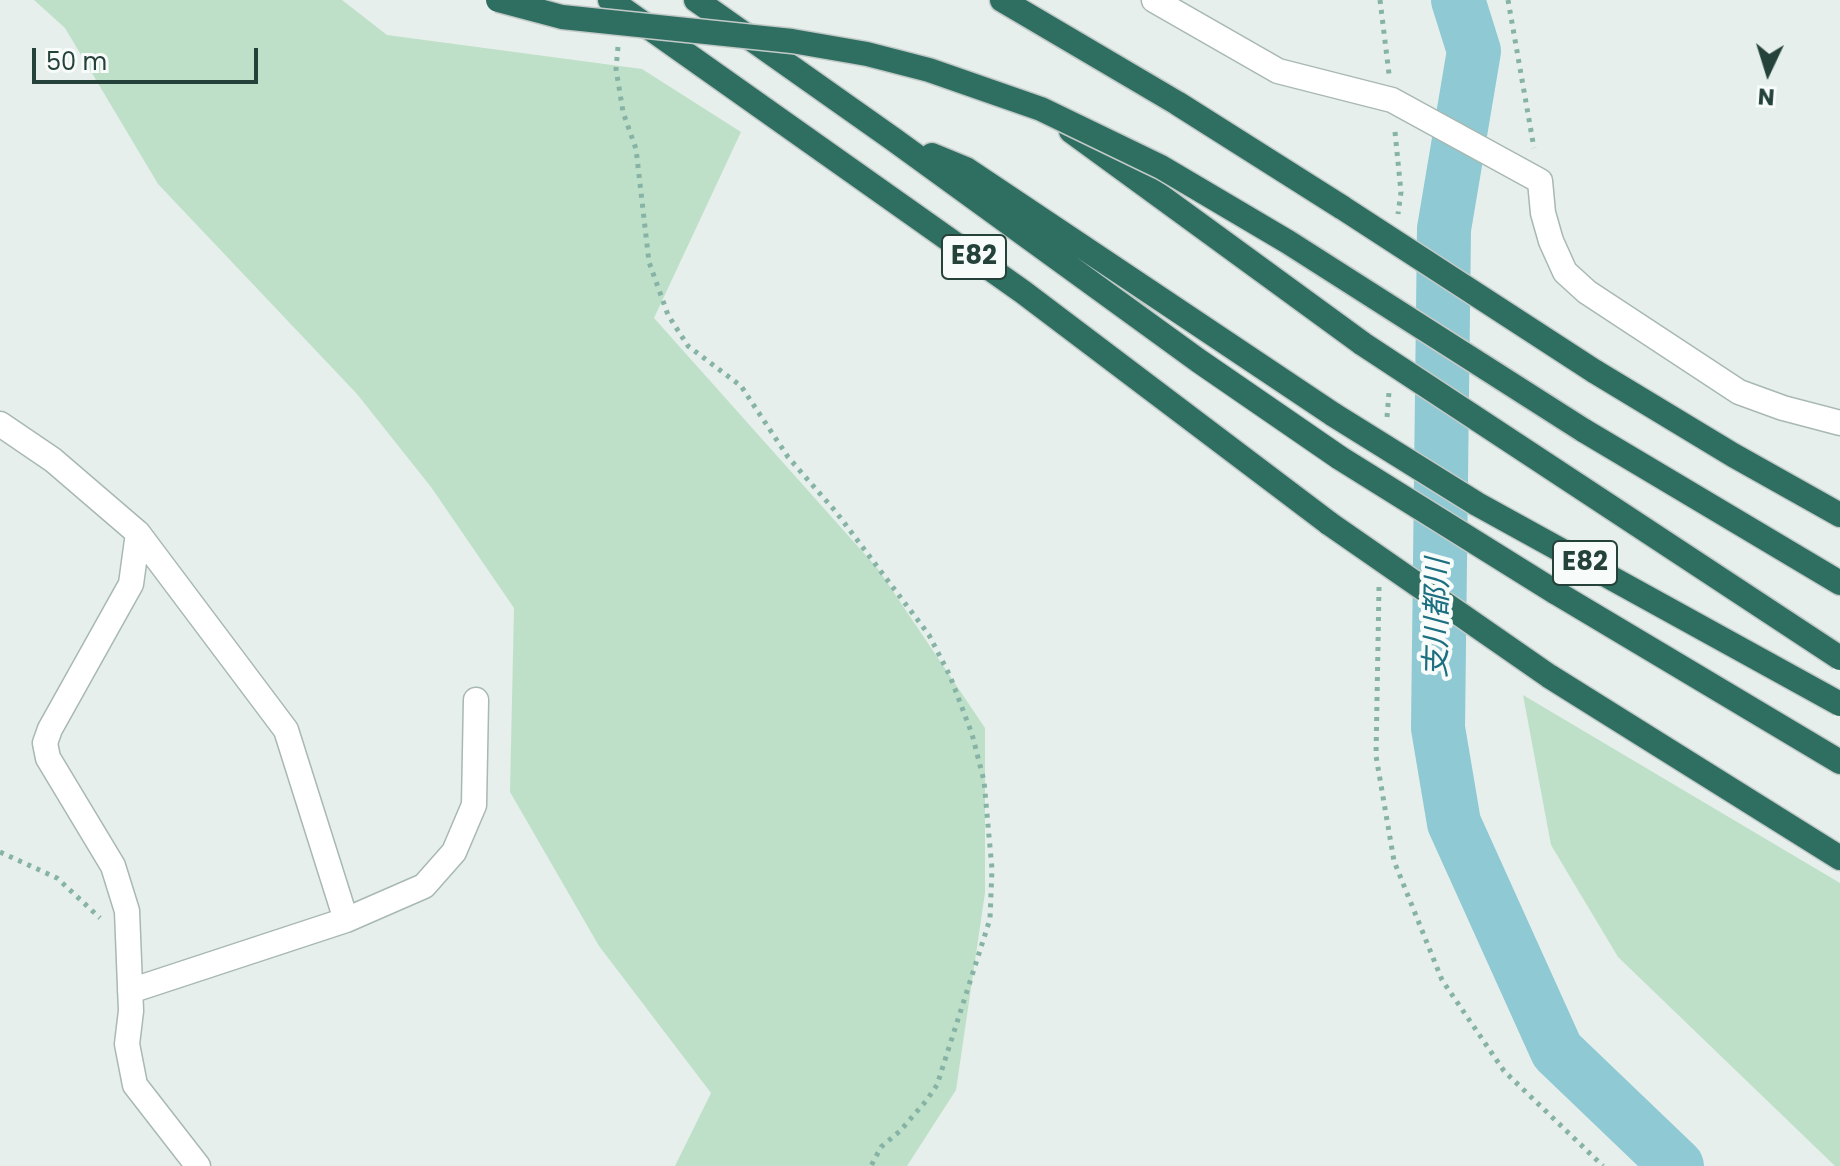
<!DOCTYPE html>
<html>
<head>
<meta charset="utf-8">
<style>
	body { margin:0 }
	#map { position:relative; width:1840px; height:1166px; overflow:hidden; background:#e6efeb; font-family:Poppins,sans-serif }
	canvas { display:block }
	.north { position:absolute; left:1728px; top:32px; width:80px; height:80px; -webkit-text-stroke:6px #f7fbf9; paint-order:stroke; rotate:184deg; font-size:22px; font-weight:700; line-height:32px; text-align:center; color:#24423a }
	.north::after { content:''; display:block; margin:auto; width:28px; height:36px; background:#24423a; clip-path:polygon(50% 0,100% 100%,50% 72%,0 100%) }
	.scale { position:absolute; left:32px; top:48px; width:226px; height:36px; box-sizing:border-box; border:4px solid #24423a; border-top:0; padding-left:10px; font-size:24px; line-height:28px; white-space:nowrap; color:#24423a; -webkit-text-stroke:6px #f7fbf9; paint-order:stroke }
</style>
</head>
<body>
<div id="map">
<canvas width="1840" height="1166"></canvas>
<div class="north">N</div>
<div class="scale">50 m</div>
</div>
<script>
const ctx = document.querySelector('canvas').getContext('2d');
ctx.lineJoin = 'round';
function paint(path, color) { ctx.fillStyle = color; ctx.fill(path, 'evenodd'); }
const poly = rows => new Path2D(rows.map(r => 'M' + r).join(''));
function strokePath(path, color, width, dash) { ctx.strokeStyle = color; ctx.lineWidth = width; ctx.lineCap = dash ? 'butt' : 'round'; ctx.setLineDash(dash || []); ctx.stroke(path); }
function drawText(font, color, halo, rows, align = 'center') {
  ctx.font = font + ' Poppins,"Noto Sans JP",sans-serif'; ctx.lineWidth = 8; ctx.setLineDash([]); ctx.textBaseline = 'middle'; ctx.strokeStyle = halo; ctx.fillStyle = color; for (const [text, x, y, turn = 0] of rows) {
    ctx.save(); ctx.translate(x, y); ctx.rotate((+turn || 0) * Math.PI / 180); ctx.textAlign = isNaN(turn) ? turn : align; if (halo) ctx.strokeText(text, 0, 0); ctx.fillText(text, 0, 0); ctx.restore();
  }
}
paint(poly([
	[34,0,342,0,387,35,642,69,741,132,654,318,878,569,985,728,985,893,956,1090,907,1166,675,1166,711,1093,599,946,510,792,514,608,431,487,357,394,158,184,65,28],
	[1523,695,1840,883,1840,1166,1835,1166,1618,957,1551,845]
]), '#bfe0c8');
strokePath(poly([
	[1458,0,1474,51,1444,229,1438,728,1454,823,1557,1051,1677,1166]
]), '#8ec9d4', 54);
const minor = poly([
	[1154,0,1278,71,1392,100,1540,181,1543,213,1551,241,1565,272,1587,292,1739,392,1783,408,1840,423],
	[0,424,53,460,138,533,286,730,346,920],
	[138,533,131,584,50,729,45,743,48,758,113,866,127,911,131,1011,127,1044,135,1085,198,1166],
	[130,991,346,920,424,886,454,852,474,805,476,700]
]);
const highway = poly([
	[610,0,1023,292,1330,524],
	[696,0,893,139,1199,361,1340,458],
	[1002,0,1177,103,1343,208],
	[1071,131,1363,344],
	[932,155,966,169,1334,415],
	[1594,371,1733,455,1840,515],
	[1583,430,1840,583],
	[1555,592,1840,762],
	[1549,676,1840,858]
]);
strokePath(minor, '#a8b8b2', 27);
strokePath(highway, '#c2cac8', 27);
strokePath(poly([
	[1380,0,1389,74],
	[1508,0,1534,148],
	[618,47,616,69,623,112,636,149,649,262,668,315,688,346,741,386,788,457,836,512,929,635,950,676,972,734,984,781,992,869,990,919,937,1085,926,1101,900,1131,881,1147,871,1166],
	[1395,132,1401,192,1398,214],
	[1387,417,1389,392],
	[1379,587,1376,756,1394,861,1442,980,1504,1071,1603,1166],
	[0,852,57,878,100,918]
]), '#86b3a5', 5, [4, 6]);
strokePath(minor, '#fff', 24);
strokePath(highway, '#2f6f62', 24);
const highwayBridge = poly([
	[498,0,562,17,792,41,867,54,929,70,1041,109,1161,167,1288,242,1583,430],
	[1343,208,1594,371],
	[1363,344,1840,658],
	[1334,415,1477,504,1840,704],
	[1340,458,1555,592],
	[1330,524,1549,676]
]);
strokePath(highwayBridge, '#c2cac8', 27, []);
strokePath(highwayBridge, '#2f6f62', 24);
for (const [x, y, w] of [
	[974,257,64],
	[1585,563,64]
]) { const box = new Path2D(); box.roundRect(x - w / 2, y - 22, w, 44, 6); ctx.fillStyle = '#f7fbf9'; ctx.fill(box); strokePath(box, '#24423a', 2); }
drawText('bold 26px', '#24423a', null, [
	["E82",974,257],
	["E82",1585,563]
]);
drawText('italic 30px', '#1c6f80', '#f7fbf9', [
	["支川都川",1439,618,-89]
]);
</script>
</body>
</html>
